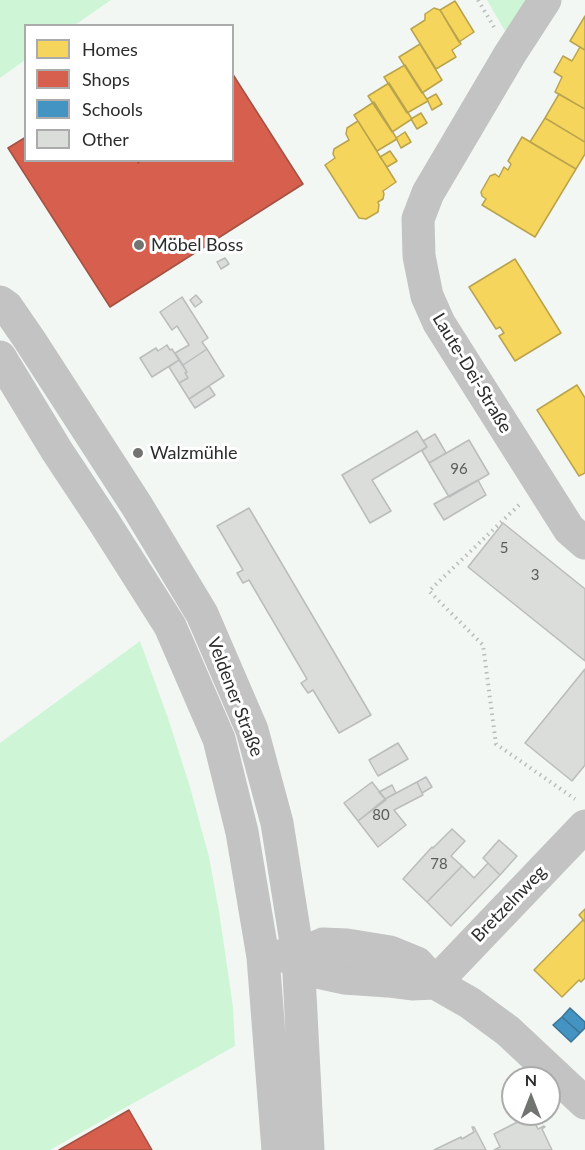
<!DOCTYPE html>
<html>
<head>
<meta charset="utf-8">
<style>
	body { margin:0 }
	#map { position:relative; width:585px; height:1150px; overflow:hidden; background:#f3f7f4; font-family:Lato,sans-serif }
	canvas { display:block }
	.legend { position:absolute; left:24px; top:24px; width:210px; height:138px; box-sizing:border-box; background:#fff; border:2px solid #aaabaa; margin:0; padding:8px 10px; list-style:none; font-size:18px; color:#2b2d2b }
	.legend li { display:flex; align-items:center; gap:12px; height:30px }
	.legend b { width:30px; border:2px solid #aaabaa }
	.north { position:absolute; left:501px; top:1066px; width:60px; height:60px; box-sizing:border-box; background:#fff; border:2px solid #aaabaa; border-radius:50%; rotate:0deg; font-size:16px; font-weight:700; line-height:24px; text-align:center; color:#2b2d2b }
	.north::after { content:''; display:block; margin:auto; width:21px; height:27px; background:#717471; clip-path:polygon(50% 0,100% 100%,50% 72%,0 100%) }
</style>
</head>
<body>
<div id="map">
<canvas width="585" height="1150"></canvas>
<ul class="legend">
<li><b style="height:16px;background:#f6d55c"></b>Homes</li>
<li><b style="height:16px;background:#d6604d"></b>Shops</li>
<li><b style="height:16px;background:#4393c3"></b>Schools</li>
<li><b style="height:16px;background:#daddda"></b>Other</li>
</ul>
<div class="north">N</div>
</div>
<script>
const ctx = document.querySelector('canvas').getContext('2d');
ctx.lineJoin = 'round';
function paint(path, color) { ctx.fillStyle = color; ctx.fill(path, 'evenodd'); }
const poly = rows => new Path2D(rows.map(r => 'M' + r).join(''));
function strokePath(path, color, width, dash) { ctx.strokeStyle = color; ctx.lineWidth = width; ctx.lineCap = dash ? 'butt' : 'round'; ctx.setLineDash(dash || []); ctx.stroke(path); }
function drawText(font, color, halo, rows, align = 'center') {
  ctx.font = font + ' Lato,sans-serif'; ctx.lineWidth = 6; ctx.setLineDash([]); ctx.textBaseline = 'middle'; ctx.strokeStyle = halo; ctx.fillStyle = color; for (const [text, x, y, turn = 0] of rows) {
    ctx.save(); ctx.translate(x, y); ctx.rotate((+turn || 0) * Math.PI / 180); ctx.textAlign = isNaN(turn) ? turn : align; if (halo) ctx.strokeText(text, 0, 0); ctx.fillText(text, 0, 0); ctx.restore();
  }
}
paint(poly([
	[0,0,111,0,75,25,26,26,25,60,0,78],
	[487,0,531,0,505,31],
	[140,641,168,718,190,787,209,857,219,911,233,1007,235,1046,50,1150,0,1150,0,743]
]), '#cff5d7');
const homes = poly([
	[455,1,474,32,459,42,440,10,455,1],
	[434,8,440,10,461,44,452,50,456,57,436,69,411,29,425,20,425,14,434,8],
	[585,16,585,50,570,41,585,16],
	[420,44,442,80,422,93,399,57,420,44],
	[580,47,585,50,585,109,555,92,562,77,554,72,563,56,572,61,580,47],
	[405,65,428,101,407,113,384,77,405,65],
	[389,83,412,119,392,132,368,96,389,83],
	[436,94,442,104,432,110,427,99,436,94],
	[559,94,585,109,585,142,545,118,559,94],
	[374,102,397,139,377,151,354,115,374,102],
	[421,113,427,123,417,129,411,119,421,113],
	[545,118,585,142,585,154,576,169,530,142,545,118],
	[358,121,396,182,383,191,384,194,383,199,378,202,379,205,378,212,366,219,359,218,325,165,335,158,333,154,334,149,349,140,346,134,347,128,358,121],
	[405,132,411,142,401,148,396,138,405,132],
	[522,137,576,169,535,237,482,205,486,199,482,196,481,192,490,176,495,174,499,177,504,167,508,170,511,164,508,161,522,137],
	[390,151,397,161,387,167,380,157,390,151],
	[515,259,561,333,515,361,499,336,504,333,500,327,496,329,469,287,515,259],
	[577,385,585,398,585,473,579,476,537,410,577,385],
	[585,909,585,922,579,915,585,909],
	[583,920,585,922,585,978,581,982,579,980,562,997,534,970,583,920]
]);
paint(homes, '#f6d55c');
strokePath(homes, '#b9a34d', 1.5);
const shops = poly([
	[232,73,303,184,110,307,8,148,26,137,26,160,137,160,138,163,142,160,232,160,232,73],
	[129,1110,152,1150,59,1150,129,1110]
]);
paint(shops, '#d6604d');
strokePath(shops, '#a35143', 1.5);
const schools = poly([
	[570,1008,585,1022,585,1028,580,1033,562,1017,570,1008],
	[562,1017,580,1033,571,1042,553,1025,562,1017]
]);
paint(schools, '#4393c3');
strokePath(schools, '#3c7495', 1.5);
const building = poly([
	[225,258,229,264,221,269,217,262,225,258],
	[196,295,202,302,195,307,190,300,196,295],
	[182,297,208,338,202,342,207,349,183,365,175,353,189,345,177,326,172,330,160,312,182,297],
	[167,345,170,350,172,349,179,360,152,377,140,358,156,348,158,351,167,345],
	[207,349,224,376,189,399,179,383,188,378,185,373,187,372,183,365,207,349],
	[179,360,187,372,185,373,188,378,179,383,169,367,179,360],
	[209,386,215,395,195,408,189,399,209,386],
	[417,431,427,447,372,480,391,511,370,523,342,475,417,431],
	[435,434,446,453,429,463,422,451,427,447,423,441,435,434],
	[469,440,489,474,449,497,429,463,469,440],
	[478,480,486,495,444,520,434,504,478,480],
	[249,508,371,715,339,733,313,690,308,693,301,683,307,679,249,580,243,583,237,573,243,570,217,526,249,508],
	[503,523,585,589,585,661,468,567,503,523],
	[585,669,585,765,572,781,525,743,585,669],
	[398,743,408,759,378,776,369,760,398,743],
	[426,777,432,787,422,793,417,782,426,777],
	[372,782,386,800,358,821,344,803,372,782],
	[417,782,423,795,394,810,406,825,378,847,358,821,385,799,417,782],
	[392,785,396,793,385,799,379,792,392,785],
	[452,829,465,841,451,856,462,866,427,902,403,879,432,847,433,848,452,829],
	[499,840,517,856,500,875,483,858,499,840],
	[488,863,500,875,451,926,427,902,462,866,474,878,488,863],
	[533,1114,535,1116,532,1117,538,1129,544,1126,545,1127,542,1129,552,1150,494,1150,500,1147,494,1134,533,1114],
	[472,1127,474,1127,486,1150,434,1150,461,1137,462,1139,474,1132,472,1127]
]);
paint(building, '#daddda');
strokePath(building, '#babdbb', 1.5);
strokePath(poly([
	[478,0,494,27],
	[519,505,429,591,483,645,496,744,575,799]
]), '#babcbb', 4, [1.5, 4.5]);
strokePath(poly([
	[545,0,510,54,428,193,418,219,419,256,427,296,439,323,569,529,585,543],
	[0,302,7,307,29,339,137,506,202,614,252,730,277,823,298,955,308,1150],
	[0,357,57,451,104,522,170,626,219,739,242,832,263,957,278,1150],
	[298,955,321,973,344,978,388,981,412,984,435,983],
	[277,956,298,955,323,944,347,945,390,952,417,963,435,983,470,1003,508,1031,585,1103],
	[435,983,585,826]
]), '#c2c3c2', 33);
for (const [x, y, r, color] of [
	[139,245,6,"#717471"],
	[138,453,6,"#717471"]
]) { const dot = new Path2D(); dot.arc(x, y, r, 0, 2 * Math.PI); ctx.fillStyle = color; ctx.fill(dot); strokePath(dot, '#fff', 2); }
drawText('15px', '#5a5c5a', null, [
	["96",459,469],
	["5",504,548],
	["3",535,575],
	["80",381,815],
	["78",439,864]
]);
drawText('18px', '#2b2d2b', '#fff', [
	["Möbel Boss",151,245],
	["Walzmühle",150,453]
], 'left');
drawText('18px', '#2b2d2b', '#fff', [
	["Laute-Dei-Straße",472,373,59],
	["Veldener Straße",235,697,69],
	["Bretzelnweg",509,904,-46]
]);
</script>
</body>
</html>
